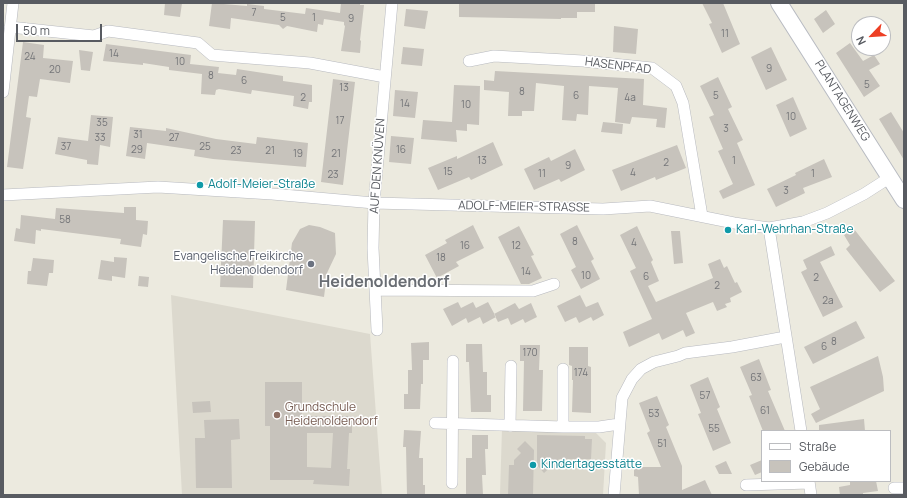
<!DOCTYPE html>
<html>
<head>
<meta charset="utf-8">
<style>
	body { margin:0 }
	#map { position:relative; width:907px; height:498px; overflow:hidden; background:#eceadf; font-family:Manrope,sans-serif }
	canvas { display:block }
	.frame { position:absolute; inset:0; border:4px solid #585b61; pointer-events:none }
	.legend { position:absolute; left:761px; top:430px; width:130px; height:52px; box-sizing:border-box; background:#fff; border:1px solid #bcbdc0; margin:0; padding:5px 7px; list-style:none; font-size:12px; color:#585b61 }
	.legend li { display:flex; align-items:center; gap:8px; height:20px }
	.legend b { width:20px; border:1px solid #bcbdc0 }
	.north { position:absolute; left:851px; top:16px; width:40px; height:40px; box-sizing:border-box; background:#fff; border:1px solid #bcbdc0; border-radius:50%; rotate:245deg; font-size:11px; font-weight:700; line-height:16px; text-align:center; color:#585b61 }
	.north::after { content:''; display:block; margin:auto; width:14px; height:18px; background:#ed3f24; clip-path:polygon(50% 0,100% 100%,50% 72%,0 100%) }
	.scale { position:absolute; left:16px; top:24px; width:86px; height:18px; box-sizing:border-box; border:2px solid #585b61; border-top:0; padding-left:5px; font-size:12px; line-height:14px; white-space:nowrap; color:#585b61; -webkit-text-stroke:3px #fff; paint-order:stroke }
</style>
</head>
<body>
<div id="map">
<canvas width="907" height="498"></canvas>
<div class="frame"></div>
<ul class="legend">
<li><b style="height:5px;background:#fff"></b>Straße</li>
<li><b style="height:11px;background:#c7c3bc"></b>Gebäude</li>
</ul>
<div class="north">N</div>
<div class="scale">50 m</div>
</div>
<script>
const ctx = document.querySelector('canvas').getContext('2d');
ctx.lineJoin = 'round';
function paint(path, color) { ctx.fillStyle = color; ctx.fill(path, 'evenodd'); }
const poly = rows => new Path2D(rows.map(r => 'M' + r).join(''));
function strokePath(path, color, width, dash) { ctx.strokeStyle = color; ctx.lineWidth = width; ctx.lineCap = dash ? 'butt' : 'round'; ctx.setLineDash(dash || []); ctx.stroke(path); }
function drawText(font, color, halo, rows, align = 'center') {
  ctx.font = font + ' Manrope,sans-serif'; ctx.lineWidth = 3; ctx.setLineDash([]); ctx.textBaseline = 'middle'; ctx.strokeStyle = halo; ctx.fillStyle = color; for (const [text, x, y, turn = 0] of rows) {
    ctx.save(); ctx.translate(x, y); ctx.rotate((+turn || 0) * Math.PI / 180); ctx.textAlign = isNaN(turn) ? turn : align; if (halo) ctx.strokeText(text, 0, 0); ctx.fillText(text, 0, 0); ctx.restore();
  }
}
paint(poly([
	[171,295,370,334,382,495,182,495],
	[502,428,594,431,606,443,603,495,500,495]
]), '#dcd9ce');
paint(poly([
	[165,3,182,3,180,17,164,15],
	[212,3,247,6,247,4,264,6,264,9,305,14,306,8,340,13,341,3,360,3,360,5,364,5,360,40,361,41,360,53,341,51,345,26,344,25,344,22,324,19,323,25,318,24,317,32,287,26,283,29,279,25,231,18,230,29,209,26],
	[459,3,595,3,595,12,577,12,577,18,561,18,561,19,459,17],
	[702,3,723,3,740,44,722,53,709,24,712,23],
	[406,9,428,11,425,29,404,26],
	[826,10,835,24,823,33,814,19],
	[614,26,638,29,636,54,613,52],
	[23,42,44,45,43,58,73,61,70,83,40,79,37,97,29,96,26,117,31,118,23,169,7,167],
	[850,43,863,61,874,55,880,64,869,70,880,86,864,97,836,53],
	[106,44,191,55,190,64,219,67,218,73,236,75,237,69,283,76,283,81,312,85,312,102,309,102,308,109,293,106,294,96,252,90,251,94,219,89,216,90,215,95,201,94,202,74,169,70,169,67,143,63,143,65,103,61],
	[403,47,424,49,422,66,401,64],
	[771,47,787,80,766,90,751,57],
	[79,50,93,52,90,71,81,70],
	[495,71,644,79,643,105,667,108,665,128,656,127,657,119,632,117,630,124,615,122,618,88,589,86,588,115,577,114,576,121,562,120,564,86,536,83,534,111,522,111,522,116,508,116,509,92,484,90,484,80,494,81],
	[718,77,732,107,728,109,743,140,737,143,755,185,723,199,719,191,733,184,718,151,723,149,709,117,714,115,700,86],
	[333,79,355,82,343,185,321,182],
	[454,85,480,86,479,125,467,124,467,131,456,130,457,142,421,139,423,120,452,122],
	[395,90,418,92,415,118,393,116],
	[793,97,807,129,790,137,776,105],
	[891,112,904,133,904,160,879,119],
	[91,115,113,117,110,147,100,145,98,165,87,164,87,160,55,154,58,137,88,141],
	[603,122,623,124,622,134,601,132],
	[130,127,166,131,166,128,216,139,256,144,257,137,308,143,306,167,213,159,194,156,195,150,147,143,145,159,126,156],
	[391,136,414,138,411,164,389,162],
	[493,142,503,165,471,180,469,177,438,190,428,168,457,156,457,159],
	[677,145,686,168,656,180,655,177,621,191,612,170],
	[575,149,585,170,561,182,559,179,534,190,524,169,549,157,551,161],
	[824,159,832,177,803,188,805,193,776,207,767,189,796,175,795,173],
	[124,207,136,207,136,220,148,221,147,235,143,234,141,247,120,244,121,239,41,229,41,231,36,230,35,244,14,241,16,228,20,229,21,215,55,219,56,208,124,213],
	[223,220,255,221,253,288,220,287],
	[309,225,320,227,335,233,336,254,327,273,324,297,286,290,292,243,300,229],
	[473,225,484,248,456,262,459,266,437,278,425,255,447,243,445,240],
	[577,225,594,259,591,261,600,279,581,289,571,270,576,267,560,234],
	[519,226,534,255,531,256,542,278,529,284,521,284,498,237],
	[637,226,653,260,651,262,659,281,648,286,656,302,713,278,708,264,720,259,724,268,727,266,735,283,737,282,742,292,730,298,731,302,725,304,727,307,717,311,713,302,686,313,695,333,686,337,683,330,662,340,659,333,629,347,623,332,652,319,630,271,636,268,620,235],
	[854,229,895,281,880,292,846,249,850,245,844,235],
	[671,231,680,231,683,263,674,264],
	[831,246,835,255,820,262,843,307,823,317,801,272,807,269,803,260],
	[114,257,127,258,125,278,112,276,112,281,98,279,101,260,114,262],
	[33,258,54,260,53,273,49,273,47,286,27,284,28,271,31,271],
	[139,276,149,277,148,287,138,286],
	[580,295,586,307,598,302,604,315,593,321,591,317,579,323,576,317,565,322,557,306],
	[458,302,461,308,473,302,476,308,488,302,496,317,483,324,480,317,468,323,466,318,452,326,443,309],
	[515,303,519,309,531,303,537,317,525,323,523,319,511,325,508,318,498,322,494,314],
	[856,321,865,338,813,364,804,347],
	[429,342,429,360,423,360,423,384,421,384,420,409,404,409,404,394,408,394,408,370,412,370,411,343],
	[466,344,482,344,483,372,487,372,487,395,491,395,491,412,471,412,469,362,466,362],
	[520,345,540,345,539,370,543,370,542,411,523,411,524,361,520,361],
	[569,347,588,347,588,366,591,367,591,413,572,412,573,380,572,380,572,366,569,365],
	[878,356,883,377,884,391,816,423,811,414,820,409,810,387],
	[759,359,771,390,768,391,785,431,763,431,749,396,752,395,740,367],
	[708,377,720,407,717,409,731,443,713,451,698,414,701,413,690,385],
	[265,382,302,382,302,416,352,416,352,433,349,433,347,469,350,469,349,486,313,484,314,480,270,480,270,426,265,426],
	[307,433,333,433,331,468,307,467],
	[657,396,669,425,666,427,682,466,682,490,705,480,712,495,639,495,638,477,634,476,634,467,661,467,647,433,650,431,639,403],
	[210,401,211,412,193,413,192,402],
	[239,419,240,439,231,440,232,488,196,488,195,438,205,438,204,420],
	[864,419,865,431,819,431,819,425],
	[404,430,421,431,419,458,423,458,423,485,425,485,425,495,407,495,406,447,403,447],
	[472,435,488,435,488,449,485,449,486,475,482,475,483,495,466,495,466,458,472,458],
	[537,435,585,436,585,439,592,439,591,459,559,459,544,473,537,465],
	[525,441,534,450,533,495,508,495,509,465,514,465,514,460,521,453,517,449],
	[762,460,762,472,755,475,750,465],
	[726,461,732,474,719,474,715,466],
	[850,481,876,481,878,491,863,493,863,495,840,495,839,487,850,485]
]), '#c7c3bc');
const street = poly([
	[10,27,94,36,108,31,198,43,212,55,310,63,385,77],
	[469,61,494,56,583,61,652,68,676,86,683,103,702,216],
	[3,92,13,3],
	[3,195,158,187,272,194,374,203,603,209,650,206,734,223,769,228,803,222,827,213,864,194,889,178],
	[769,228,801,431],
	[377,290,533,291,554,284],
	[377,330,373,248,374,203,392,3],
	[435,423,563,427,599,427,619,424],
	[510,426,511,366],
	[563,427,563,369],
	[809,481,811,495],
	[452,483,453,361],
	[746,485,809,483],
	[894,488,904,488],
	[614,495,622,398,632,379,641,369,654,362,678,356,685,353,732,347,785,337]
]);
const secondary = poly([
	[779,3,904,200]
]);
strokePath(street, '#b7b9bf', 12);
strokePath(secondary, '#b8bbc2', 18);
strokePath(street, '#fff', 11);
strokePath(secondary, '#fff', 16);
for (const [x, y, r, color] of [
	[200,185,4,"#0f9aa8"],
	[728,230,4,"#0f9aa8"],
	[311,264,4,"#6b7280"],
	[277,415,4,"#8d6e63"],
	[533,465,4,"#0f9aa8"]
]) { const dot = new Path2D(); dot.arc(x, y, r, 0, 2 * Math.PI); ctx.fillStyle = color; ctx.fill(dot); strokePath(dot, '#fff', 1.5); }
drawText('10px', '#747578', null, [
	["7",254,13],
	["5",283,18],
	["1",314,18],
	["9",351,19],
	["11",725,34],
	["14",114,54],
	["24",30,57],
	["10",180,62],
	["9",769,69],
	["20",55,70],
	["8",211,76],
	["6",244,81],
	["5",867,85],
	["13",344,88],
	["8",522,92],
	["6",576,96],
	["5",716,96],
	["2",303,98],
	["4a",630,98],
	["14",405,104],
	["10",466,105],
	["10",791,117],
	["17",340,121],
	["35",102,123],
	["3",726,129],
	["31",138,135],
	["33",100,138],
	["27",174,138],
	["37",66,147],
	["25",205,147],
	["29",137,150],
	["16",401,150],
	["23",236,151],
	["21",270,151],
	["19",298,154],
	["21",336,154],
	["13",482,161],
	["1",734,161],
	["2",666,163],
	["9",568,166],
	["15",448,172],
	["4",633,173],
	["11",542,174],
	["1",813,174],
	["23",333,175],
	["3",786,191],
	["58",65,220],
	["8",575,242],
	["4",634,243],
	["16",465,246],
	["12",516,246],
	["18",441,258],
	["14",526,272],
	["10",586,276],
	["6",646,277],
	["2",816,278],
	["2",717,286],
	["2a",828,301],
	["8",834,342],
	["6",824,347],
	["170",530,353],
	["174",581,373],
	["63",756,378],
	["57",705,396],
	["61",765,411],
	["53",654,414],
	["55",714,429],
	["51",662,444]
]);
drawText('12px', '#585b61', '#fff', [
	["HASENPFAD",618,66,7],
	["PLANTAGENWEG",842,101,58],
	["AUF DEN KNÜVEN",378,166,-86],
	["ADOLF-MEIER-STRASSE",524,207,1]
]);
drawText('12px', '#0d838f', '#fff', [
	["Adolf-Meier-Straße",208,185],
	["Karl-Wehrhan-Straße",736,230],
	["Kindertagesstätte",541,465]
], 'left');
drawText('12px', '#5b616d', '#fff', [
	["Evangelische Freikirche",303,257],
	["Heidenoldendorf",303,271]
], 'right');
drawText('12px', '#785e54', '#fff', [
	["Grundschule",285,408],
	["Heidenoldendorf",285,422]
], 'left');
drawText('bold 16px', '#696d73', '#fff', [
	["Heidenoldendorf",384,283]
]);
</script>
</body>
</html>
